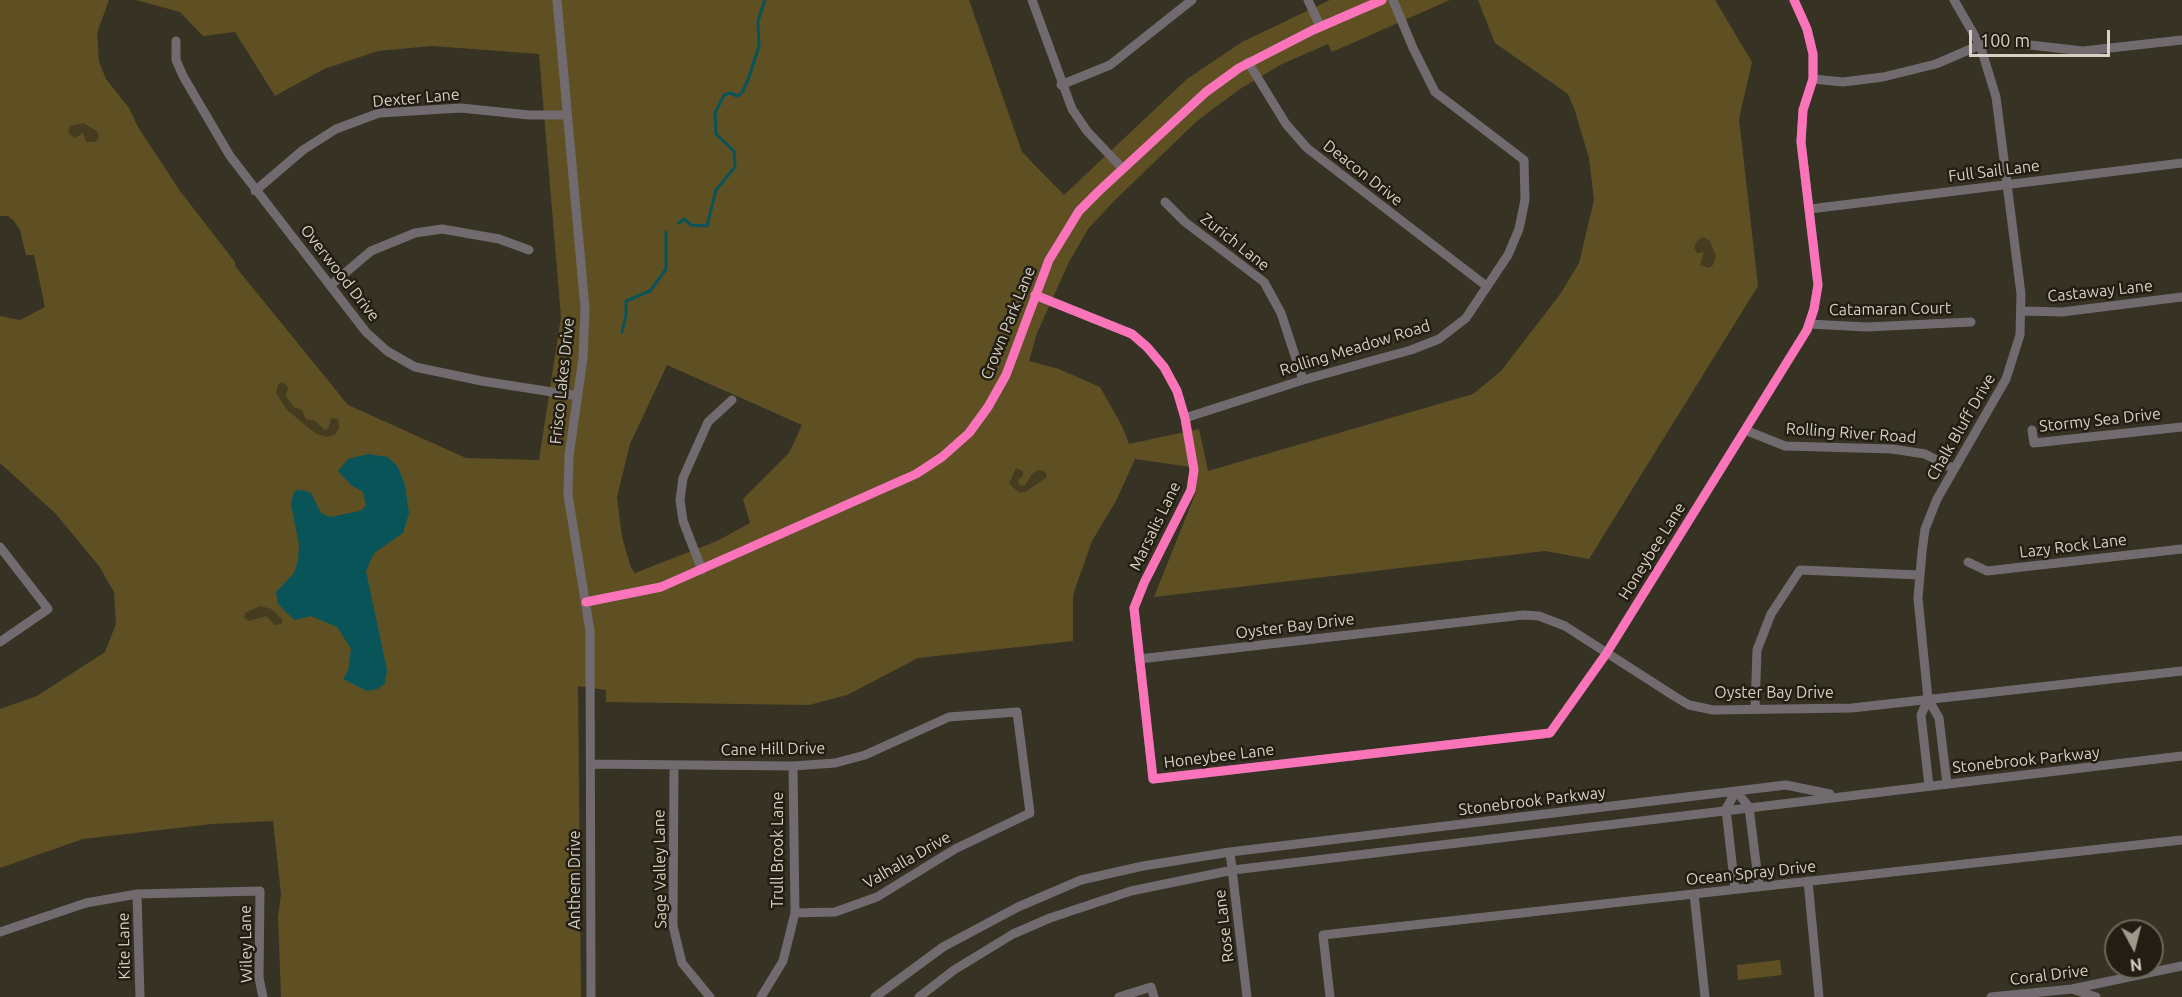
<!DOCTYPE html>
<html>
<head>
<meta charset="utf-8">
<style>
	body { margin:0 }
	#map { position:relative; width:2182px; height:997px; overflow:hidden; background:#363224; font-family:Ubuntu,sans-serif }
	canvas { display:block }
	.north { position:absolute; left:2104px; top:919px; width:60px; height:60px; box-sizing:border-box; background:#221e13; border:2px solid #6a6659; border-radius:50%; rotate:173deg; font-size:16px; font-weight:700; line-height:24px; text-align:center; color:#d6d1c2 }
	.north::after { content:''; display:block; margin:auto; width:21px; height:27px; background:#9e998b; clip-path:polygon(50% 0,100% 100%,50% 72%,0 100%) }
	.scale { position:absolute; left:1969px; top:30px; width:141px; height:27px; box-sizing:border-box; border:3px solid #d6d1c2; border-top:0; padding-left:8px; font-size:18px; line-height:21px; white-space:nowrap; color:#d6d1c2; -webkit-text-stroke:4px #221e13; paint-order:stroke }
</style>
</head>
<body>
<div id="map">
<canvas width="2182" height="997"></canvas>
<div class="north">N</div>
<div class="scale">100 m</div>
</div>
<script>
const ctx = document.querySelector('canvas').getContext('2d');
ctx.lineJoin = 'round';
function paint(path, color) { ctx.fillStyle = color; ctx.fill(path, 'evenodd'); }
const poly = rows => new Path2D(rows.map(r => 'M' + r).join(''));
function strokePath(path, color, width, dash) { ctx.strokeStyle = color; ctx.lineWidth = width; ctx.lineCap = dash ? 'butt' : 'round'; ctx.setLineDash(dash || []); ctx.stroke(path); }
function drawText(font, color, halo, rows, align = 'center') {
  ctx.font = font + ' Ubuntu,sans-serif'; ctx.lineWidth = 5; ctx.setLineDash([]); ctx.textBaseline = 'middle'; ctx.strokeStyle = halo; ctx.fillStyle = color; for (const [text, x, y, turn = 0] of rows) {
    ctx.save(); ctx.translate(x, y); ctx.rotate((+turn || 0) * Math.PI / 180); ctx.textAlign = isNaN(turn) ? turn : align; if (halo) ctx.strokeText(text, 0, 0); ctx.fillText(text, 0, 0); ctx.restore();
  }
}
paint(poly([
	[0,0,109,0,97,33,99,62,106,79,129,108,138,127,180,191,235,262,235,266,348,405,466,458,539,460,561,317,539,54,432,46,378,51,324,69,275,96,235,32,203,36,180,12,136,0,969,0,1022,152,1064,195,1187,79,1242,42,1330,0,1450,0,1332,52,1328,44,1282,64,1240,89,1197,121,1114,201,1088,229,1069,262,1037,333,1029,361,1059,369,1100,387,1122,426,1129,444,1199,429,1208,471,1473,394,1501,371,1561,293,1579,263,1594,200,1589,158,1575,111,1568,94,1495,43,1478,0,1715,0,1752,62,1739,119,1758,286,1589,559,1545,551,1154,597,1196,492,1198,468,1135,459,1116,501,1092,541,1073,595,1073,641,918,658,847,695,809,705,606,702,606,690,578,686,581,997,281,997,278,917,281,894,273,821,212,824,83,839,0,868,0,709,37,696,105,652,116,624,114,592,99,566,55,513,0,463,0,316,20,320,45,307,34,255,26,255,20,230,14,221,8,216,0,216],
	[667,365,802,425,789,453,743,499,750,523,717,541,635,573,631,568,622,537,617,497,630,444],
	[1780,960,1782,975,1738,980,1737,965]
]), '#5f5024');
paint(poly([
	[83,123,97,131,99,138,95,142,86,142,83,133,75,138,68,133,70,126],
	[1703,237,1710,241,1716,256,1713,265,1709,268,1700,265,1704,252,1697,253,1694,248,1697,241],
	[283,382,288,387,286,396,294,407,302,410,306,419,315,421,325,430,329,427,331,418,338,419,339,428,336,434,327,437,316,434,287,410,276,393,278,384],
	[1016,468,1023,471,1023,476,1018,480,1020,486,1025,485,1032,474,1038,470,1045,471,1047,477,1027,491,1020,493,1009,484],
	[260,606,272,609,282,619,282,624,275,625,266,616,249,621,244,618,245,613]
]), '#453c1f');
paint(poly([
	[368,454,388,457,398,467,405,485,409,513,403,533,374,553,366,571,387,670,385,683,378,689,367,691,343,679,348,671,351,649,337,627,311,616,294,620,278,604,276,592,294,573,298,560,299,544,291,505,293,495,296,490,306,491,311,493,321,513,330,517,360,511,366,506,363,492,351,485,338,471,348,459]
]), '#085459');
strokePath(poly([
	[679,223,684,219,691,225,707,226,716,190,735,167,734,151,716,134,715,113,724,95,730,93,737,96,742,93,748,80,759,46,758,21,765,0],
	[622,332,626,315,626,301,650,291,666,269,666,232]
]), '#085459', 3);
strokePath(poly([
	[557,0,585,308,583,358,569,456,568,495,590,631,591,997],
	[1032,0,1072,109,1087,131,1122,168],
	[1308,0,1320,26],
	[176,41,176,60,183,76,230,156,366,332,387,351,415,367,482,381,578,396],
	[2030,45,2083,51,2182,40],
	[1248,62,1286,124,1307,148,1485,285],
	[1813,79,1843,82,1883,77,1936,64,1980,45],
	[1061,85,1110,65,1192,0],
	[255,191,303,150,336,129,379,113,461,108,529,115,566,115],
	[1165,202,1185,222,1264,282,1281,313,1303,380],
	[1810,209,2182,163],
	[332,284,371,251,415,233,442,229,499,239,529,250],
	[1035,295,1132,334,1147,347,1164,367,1177,391,1185,418,1194,470,1191,490,1144,583,1134,608,1153,779,1550,733,1606,654,1807,330,1814,309,1818,285,1801,142,1803,110,1813,79,1813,54,1807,29,1794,0],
	[2021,311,2062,312,2182,297],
	[1809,324,1867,327,1971,322],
	[1185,418,1303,380,1411,350,1439,339,1466,318,1508,255,1519,229,1525,200,1524,160,1435,92,1413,48,1393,0],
	[1745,430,1785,446,1892,449,1925,454,1954,469],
	[2032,430,2034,443,2182,427],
	[0,547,48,609,0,642],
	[1968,562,1987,571,2182,549],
	[702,570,683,521,680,500,683,478,708,422,732,400],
	[586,602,661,587,916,474,942,457,969,433,988,407,1006,375,1049,260,1079,211,1100,190,1206,92,1239,68,1313,30,1382,0],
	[1139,659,1523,615,1539,616,1565,626,1674,696,1689,705,1713,710,1852,708,2182,671],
	[1928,699,1921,715,1929,786],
	[1755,709,1757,650,1771,614,1800,570,1919,575],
	[591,764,793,766,835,763,865,755,949,717,1017,712,1030,813,955,849,877,897,835,912,795,913],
	[674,765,673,926,682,963,710,997],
	[1947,784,1939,718,1928,699,1918,598,1922,552,1925,529,1937,499,2006,379,2020,335,2021,294,1996,97,1980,45,1954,0],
	[1230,852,1247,997],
	[1808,881,1819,997],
	[1735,889,1726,809,1736,791,1749,807,1759,887],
	[137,894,140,997],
	[1694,894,1705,997],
	[0,932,86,903,137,894,260,891,259,978,263,997],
	[2075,990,2096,997],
	[761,997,783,961,795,913,793,766],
	[875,997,943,947,1018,907,1081,880,1143,866,1230,852,1786,785,1830,794],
	[919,997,954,970,1013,934,1050,918,1131,891,1233,870,2182,756],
	[1119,997,1151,987,1154,997],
	[1330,997,1323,935,2182,840],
	[1991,997,2072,989,2182,966]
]), '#716b6f', 9);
strokePath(poly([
	[1035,295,1132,334,1147,347,1164,367,1177,391,1185,418,1194,470,1191,490,1144,583,1134,608,1153,779,1550,733,1606,654,1807,330,1814,309,1818,285,1801,142,1803,110,1813,79,1813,54,1807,29,1794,0],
	[586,602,661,587,916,474,942,457,969,433,988,407,1006,375,1049,260,1079,211,1100,190,1206,92,1239,68,1313,30,1382,0]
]), '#fb73b8', 9);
drawText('16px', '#d6d1c2', '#221e13', [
	["Dexter Lane",416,98,-5],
	["Full Sail Lane",1994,171,-7],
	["Deacon Drive",1363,173,38],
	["Zurich Lane",1235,242,38],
	["Overwood Drive",340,273,52],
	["Castaway Lane",2100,291,-6],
	["Catamaran Court",1890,309,-1],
	["Crown Park Lane",1008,323,-68],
	["Rolling Meadow Road",1355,348,-17],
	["Frisco Lakes Drive",562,381,-84],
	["Stormy Sea Drive",2100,420,-6],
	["Chalk Bluff Drive",1961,427,-60],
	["Rolling River Road",1851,433,4],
	["Marsalis Lane",1155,526,-64],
	["Lazy Rock Lane",2073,546,-7],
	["Honeybee Lane",1652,551,-58],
	["Oyster Bay Drive",1295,626,-7],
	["Oyster Bay Drive",1774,693],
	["Cane Hill Drive",773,749,-1],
	["Honeybee Lane",1219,756,-7],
	["Stonebrook Parkway",2026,760,-6],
	["Stonebrook Parkway",1532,801,-7],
	["Trull Brook Lane",778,850,-90],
	["Valhalla Drive",907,860,-30],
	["Sage Valley Lane",660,869,-91],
	["Ocean Spray Drive",1751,873,-6],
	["Anthem Drive",575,880,-90],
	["Rose Lane",1224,926,-97],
	["Wiley Lane",246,944,-91],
	["Kite Lane",124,946,-91],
	["Coral Drive",2049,975,-7]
]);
</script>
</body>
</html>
